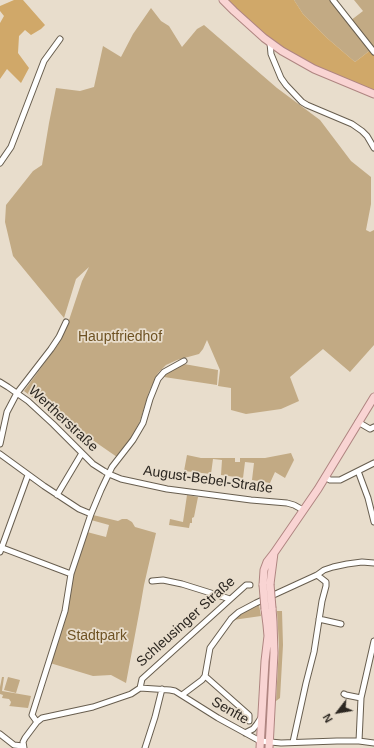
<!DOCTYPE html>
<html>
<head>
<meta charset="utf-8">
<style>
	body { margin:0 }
	#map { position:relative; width:374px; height:748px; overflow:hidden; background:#e8ddcc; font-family:Helvetica,sans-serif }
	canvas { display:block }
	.north { position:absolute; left:318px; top:692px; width:40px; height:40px; -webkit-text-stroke:3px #e8ddcc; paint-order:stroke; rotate:239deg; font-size:11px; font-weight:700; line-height:16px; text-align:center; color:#2c2721 }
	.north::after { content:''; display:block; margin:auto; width:14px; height:18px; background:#2c2721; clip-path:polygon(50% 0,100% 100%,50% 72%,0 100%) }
</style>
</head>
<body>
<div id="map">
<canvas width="374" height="748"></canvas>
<div class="north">N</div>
</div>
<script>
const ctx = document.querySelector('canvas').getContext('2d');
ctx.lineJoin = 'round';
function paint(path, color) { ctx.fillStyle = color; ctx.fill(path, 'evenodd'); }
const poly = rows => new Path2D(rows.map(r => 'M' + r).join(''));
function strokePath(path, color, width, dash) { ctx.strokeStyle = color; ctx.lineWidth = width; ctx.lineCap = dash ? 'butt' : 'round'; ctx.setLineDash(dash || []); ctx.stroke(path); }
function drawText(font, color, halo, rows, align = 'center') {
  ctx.font = font + ' Helvetica,sans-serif'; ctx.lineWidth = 3.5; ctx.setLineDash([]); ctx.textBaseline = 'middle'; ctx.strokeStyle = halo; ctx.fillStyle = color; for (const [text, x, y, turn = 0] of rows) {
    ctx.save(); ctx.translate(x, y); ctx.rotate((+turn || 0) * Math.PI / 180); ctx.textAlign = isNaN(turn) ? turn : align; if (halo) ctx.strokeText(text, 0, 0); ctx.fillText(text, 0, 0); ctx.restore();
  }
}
paint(poly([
	[294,0,333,0,350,21,363,11,354,0,374,0,374,52,372,49,355,62,327,38,303,14],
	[151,8,161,21,169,26,182,47,197,29,204,25,277,88,320,120,351,161,371,177,371,204,366,230,370,232,374,230,374,345,350,372,323,349,290,377,299,401,281,409,246,414,231,410,231,388,218,386,220,370,207,340,203,349,199,354,177,360,166,365,158,373,149,392,140,421,133,435,117,457,91,439,70,423,45,407,24,391,57,346,67,326,82,281,89,267,76,279,64,318,13,256,5,222,6,205,33,171,42,165,49,123,56,88,80,91,94,87,103,46,121,57,133,34],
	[184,364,218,370,217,385,164,377,165,373,175,368],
	[291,453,294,460,285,478,275,472,270,483,252,480,254,463,245,462,243,478,221,475,222,460,213,459,211,474,184,471,187,455,201,458,235,458,235,462,240,462,240,458,265,458],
	[187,495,198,497,194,517,192,518,192,523,190,523,189,528,169,525,170,519,183,522],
	[93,515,118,521,122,519,127,519,132,522,135,527,156,533,144,585,140,608,126,683,111,675,93,676,50,663,73,574,87,532,106,537,109,525,91,520],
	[259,605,261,616,233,620,241,614],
	[277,611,282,611,283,645,280,698,276,701,279,646],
	[2,677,4,677,2,691,31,696,28,708,9,706,10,705,11,702,9,699,2,698,3,695,0,694,0,687],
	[8,677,20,680,16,693,4,690]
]), '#c2aa84');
paint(poly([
	[14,0,23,0,45,25,41,29,31,35,25,30,19,36,18,53,29,68,21,83,7,69,0,79,0,23,4,16,0,11,0,6],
	[223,0,294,0,303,14,327,38,355,62,372,49,374,52,374,94,282,51]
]), '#d0a869');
const minor = poly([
	[333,0,374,52],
	[270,43,271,54,281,78,286,85,302,102,307,105,352,124,362,131,367,136,374,148],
	[0,163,11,147,39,74,44,61,60,39],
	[0,382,8,387,28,401,53,424,93,464,104,471,109,474,121,479,167,489,251,500,287,503,294,505,303,510],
	[358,422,370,429,374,427],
	[0,444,7,412,17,393,51,349,59,337,66,322],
	[0,454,44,486,79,509,91,514],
	[358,471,368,498,374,522],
	[325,477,330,480,340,480,374,463],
	[57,495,82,453],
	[0,547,71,574],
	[0,552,28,475],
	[152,581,163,580,182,584,230,599],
	[319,619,341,624],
	[205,676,249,715,249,721],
	[140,688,170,690,175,691,218,718,260,741,281,743,337,741,359,741,374,743],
	[344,694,346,695,361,698],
	[182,695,202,680,205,676,210,648,231,619,239,612,256,603,317,575,324,570,333,567,347,564,362,562,374,563],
	[37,722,32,715,65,611,71,574,91,514,101,490,112,467,133,440,143,423,150,399,158,379,164,372,184,361],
	[245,733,253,729,257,724,261,718],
	[0,734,14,745,23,746],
	[359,741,361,698,374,641],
	[293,742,306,683,314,652,322,601,326,586,326,582,317,575],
	[24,748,23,742,25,738,37,722,42,718,93,707,131,694,140,688,142,679,246,585,250,585],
	[145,748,155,717,162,689]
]);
const major = poly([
	[223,0,234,11,264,38,282,51,314,69,374,94],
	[270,584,274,553],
	[263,585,264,570,267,562,274,553,318,489,374,397],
	[260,748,265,661,268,636,267,625,265,609],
	[269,748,274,653,273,622,272,608]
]);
strokePath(minor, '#685e4f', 7);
strokePath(major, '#af8581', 9);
strokePath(minor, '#fff', 5);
strokePath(major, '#f9d4d3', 7);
const majorBridge = poly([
	[270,584,272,608],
	[263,585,265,609]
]);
strokePath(majorBridge, '#af8581', 9, []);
strokePath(majorBridge, '#f9d4d3', 7);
drawText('14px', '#6e5223', '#e8ddcc', [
	["Hauptfriedhof",120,337],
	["Stadtpark",97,636]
]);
drawText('14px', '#2c2721', '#e8ddcc', [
	["Wertherstraße",63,419,43],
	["August-Bebel-Straße",208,480,8],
	["Schleusinger Straße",186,622,-42],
	["Senfte",230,711,30]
]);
</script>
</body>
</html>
